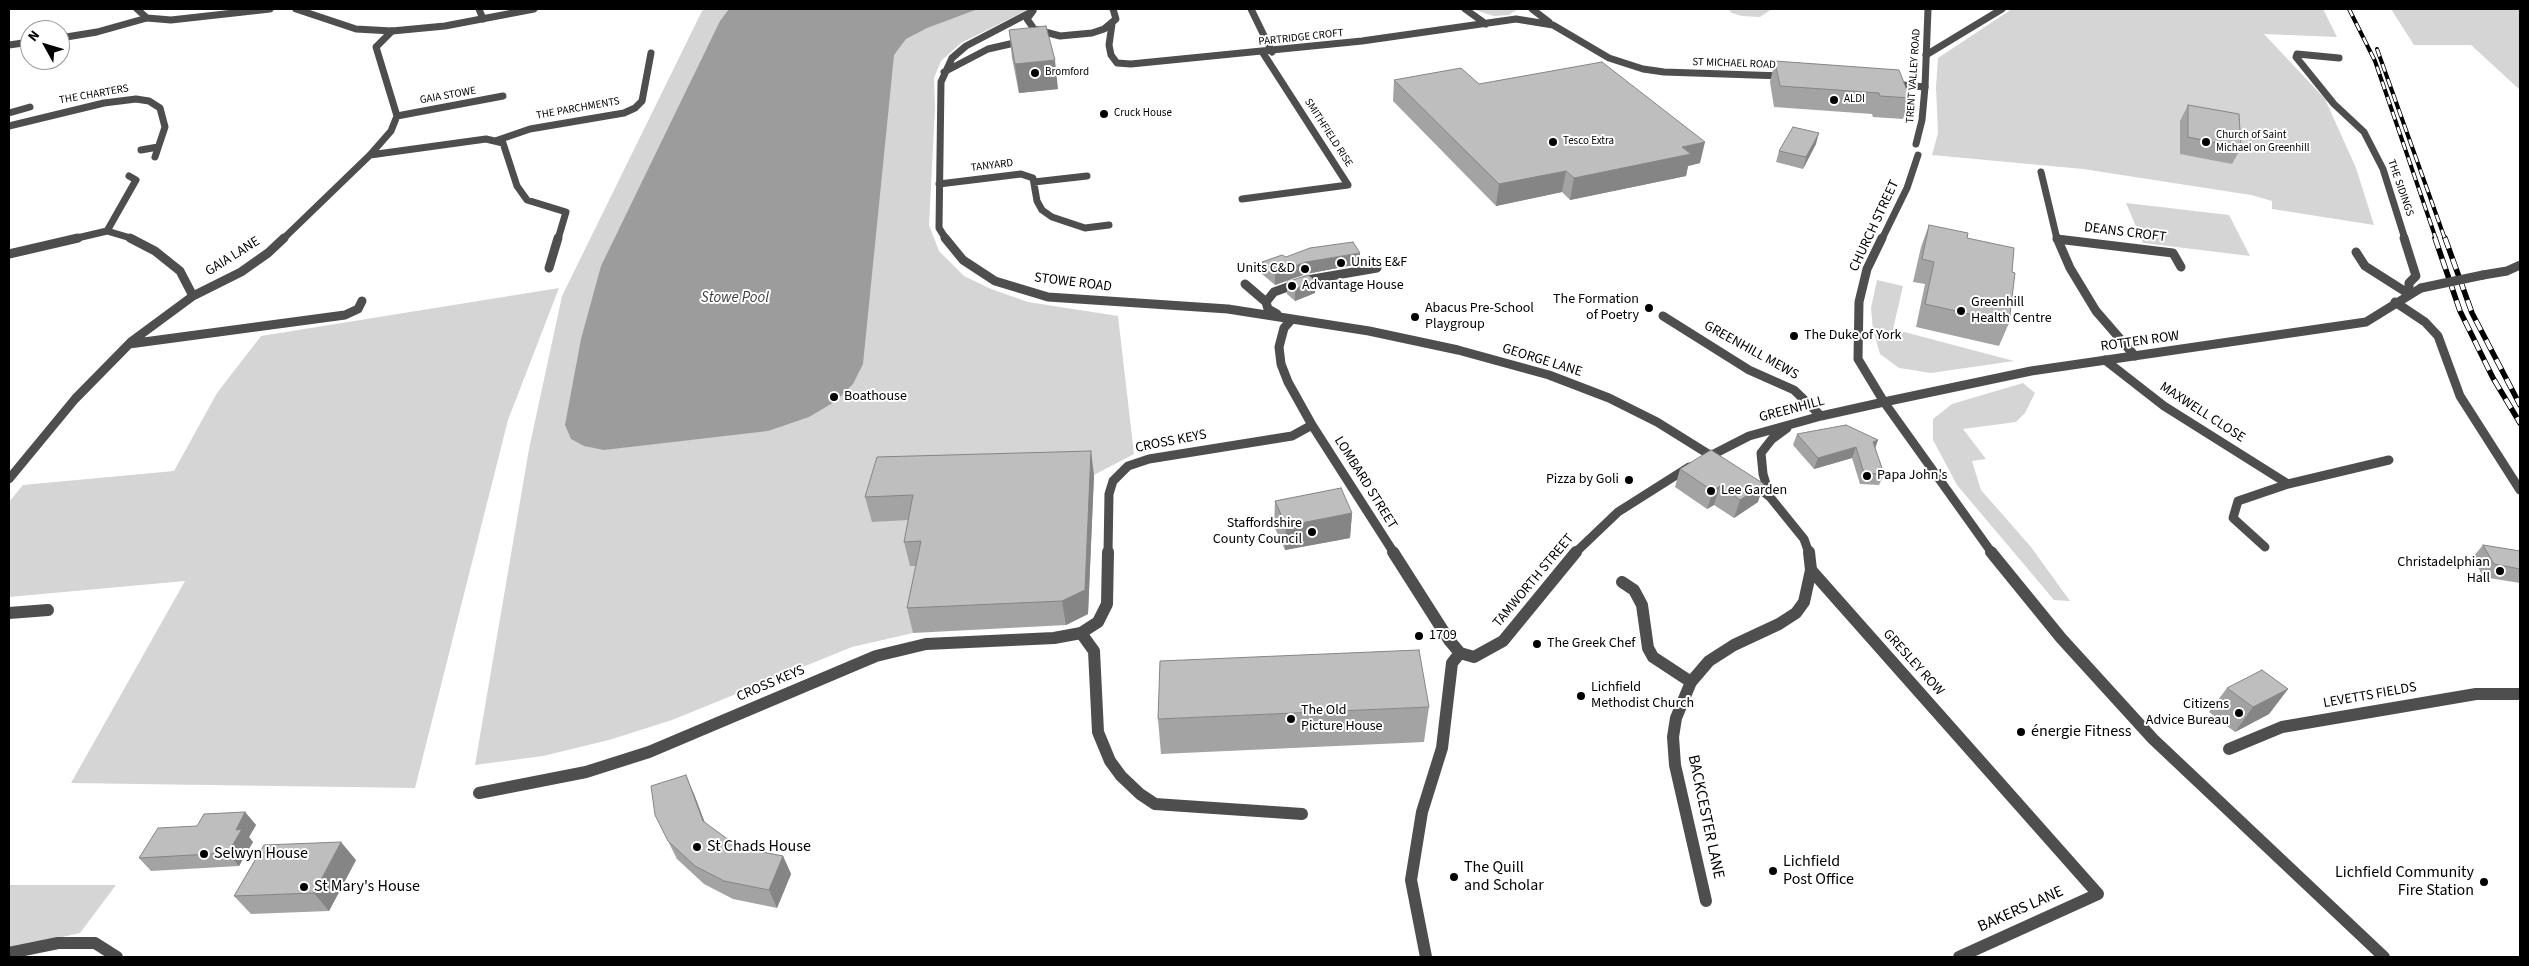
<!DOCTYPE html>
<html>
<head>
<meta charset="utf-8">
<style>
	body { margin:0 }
	#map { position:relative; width:2529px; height:966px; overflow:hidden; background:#fff; font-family:"Source Sans 3",sans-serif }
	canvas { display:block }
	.frame { position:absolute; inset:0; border:10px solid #000; pointer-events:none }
	.north { position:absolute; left:20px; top:20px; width:50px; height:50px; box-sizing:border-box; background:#fff; border:1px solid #999; border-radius:50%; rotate:309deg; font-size:14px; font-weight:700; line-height:20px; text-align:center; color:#000 }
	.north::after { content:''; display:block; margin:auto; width:18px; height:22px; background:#000; clip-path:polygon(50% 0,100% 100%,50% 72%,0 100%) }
</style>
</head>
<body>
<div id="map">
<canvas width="2529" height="966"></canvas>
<div class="frame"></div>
<div class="north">N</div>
</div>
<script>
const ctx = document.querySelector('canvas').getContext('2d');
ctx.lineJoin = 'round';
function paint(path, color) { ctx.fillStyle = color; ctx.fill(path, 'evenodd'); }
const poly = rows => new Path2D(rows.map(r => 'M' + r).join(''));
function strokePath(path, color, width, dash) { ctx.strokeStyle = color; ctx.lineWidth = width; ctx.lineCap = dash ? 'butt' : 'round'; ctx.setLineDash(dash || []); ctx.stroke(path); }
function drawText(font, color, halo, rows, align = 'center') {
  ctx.font = font + ' "Source Sans 3",sans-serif'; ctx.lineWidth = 4; ctx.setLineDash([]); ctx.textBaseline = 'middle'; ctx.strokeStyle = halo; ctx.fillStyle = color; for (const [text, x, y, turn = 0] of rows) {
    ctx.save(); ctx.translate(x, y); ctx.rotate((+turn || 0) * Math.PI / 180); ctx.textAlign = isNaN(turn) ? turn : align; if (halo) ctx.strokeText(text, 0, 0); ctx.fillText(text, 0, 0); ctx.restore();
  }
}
paint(poly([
	[703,9,1029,9,961,43,941,61,934,78,935,108,929,225,939,251,964,276,991,289,1028,302,1118,316,1134,454,1094,475,918,519,926,565,913,633,852,647,672,720,609,740,543,756,475,765,529,449,562,296],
	[1472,9,1518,9,1509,15,1494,16],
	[1728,9,1772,9,1760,17,1742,16,1732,13],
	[2012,9,2323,9,2337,37,2264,34,2325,99,2356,168,2374,225,2272,209,2272,201,2251,195,2083,169,1932,155,1938,133,1936,87,1938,58],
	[2391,9,2520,9,2520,90,2471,45,2414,45],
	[2126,203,2229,215,2250,256,2143,243],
	[1877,280,1903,286,1893,329,2014,361,1931,373,1899,368,1880,354,1873,330,1871,308],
	[559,288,508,420,415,788,71,783,185,581,9,597,9,502,23,485,174,471,217,393,261,336],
	[2023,383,2035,393,2025,413,2016,422,1963,429,1986,459,1972,461,1981,490,2031,547,2070,601,2054,600,1957,485,1933,440,1933,419,1952,404],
	[9,885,116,885,80,933,9,949]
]), '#d5d5d5');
paint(poly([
	[729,9,978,9,927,28,906,39,894,55,863,364,853,384,836,401,809,417,768,431,604,450,584,446,571,439,565,425,581,339,601,266,720,21]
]), '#9c9c9c');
strokePath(poly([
	[1811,570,2098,894,1959,957],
	[1426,957,1411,880,1422,812,1442,748,1452,663,1460,653]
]), '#4e4e4e', 12);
strokePath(poly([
	[479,9,483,19],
	[1251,9,1272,52],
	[1465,9,1486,24],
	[1532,9,1549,22],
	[1033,11,1027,19,1034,29,1060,36,1092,33,1104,29,1116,19,1113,9],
	[1112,24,1109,45,1111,55,1117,63,1131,64,1362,41,1516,19,1553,25,1609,58,1643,69,1664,72,1783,76],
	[60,38,97,32,147,18],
	[9,45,30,42],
	[1926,55,2002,9],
	[2339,58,2297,54,2296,57,2334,104,2364,132,2383,169,2405,239],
	[944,72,988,49,1023,41],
	[1892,84,1925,87],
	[9,113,30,107],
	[397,116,503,96],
	[9,126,104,103,136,99,149,101,160,108,165,127,155,157],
	[498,140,530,129,624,113,635,108,642,101,651,53],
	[141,150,158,147],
	[370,155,486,139,503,143,517,186,527,200,566,212,558,239],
	[2041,172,2057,239],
	[1034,182,1087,176],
	[939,184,1021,174,1033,178,1037,201,1042,210,1052,217,1085,228,1109,225],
	[1242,199,1348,185,1263,53],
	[107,231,136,180,129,176],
	[73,239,107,231,134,239],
	[283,239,370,155,391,131,397,116,376,47,392,31],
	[946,239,939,228,941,82,952,58,966,46,1031,12]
]), '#4e4e4e', 7);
strokePath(poly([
	[130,238,155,251,180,271,193,296],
	[945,238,963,260,995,281,1048,297,1228,309,1369,331,1458,350,1549,375,1609,398,1657,422,1718,460],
	[2057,238,2070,268,2096,311,2135,356],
	[2404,238,2416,276,2409,283,2409,294],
	[2057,239,2173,253,2181,267],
	[2356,252,2365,266,2409,294],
	[9,254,78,238],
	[549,268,558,238],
	[1245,284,1266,302],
	[2395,302,2425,322,2438,336,2460,396,2520,490],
	[1277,314,1268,309,1266,302,1274,292,1307,280,1377,268],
	[1663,316,1749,370,1794,390,1821,416],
	[1292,319,1284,328,1279,347,1281,364,1288,382,1312,425,1394,553],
	[129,344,345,315,358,309,362,301],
	[2105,360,2164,406,2288,484,2389,460],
	[1708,457,1749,436,1821,416,1884,402],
	[9,479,75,399,132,341,193,296,241,272,268,253,284,238],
	[1751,482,1770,497,1804,539,1809,553],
	[1770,497,1763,474,1761,453,1772,439,1787,428],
	[2265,547,2233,518,2238,501,2288,484],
	[1108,553,1109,494,1113,481,1128,466,1149,459,1292,436,1312,425],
	[1575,553,1618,512,1689,467]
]), '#4e4e4e', 9);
strokePath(poly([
	[1393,552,1449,640,1460,653,1474,657,1503,641,1576,552],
	[1622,582,1634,590,1642,605,1648,648,1653,657,1691,682],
	[9,613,48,610],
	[1081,633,1094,651,1098,732,1110,761,1121,776,1140,794,1155,804,1302,814],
	[2229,749,2282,727,2476,694,2520,694],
	[479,793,586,772,649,752,876,656,926,644,1054,638,1081,633,1098,622,1107,604,1108,552],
	[1706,901,1675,765,1673,737,1676,718,1691,682,1709,661,1734,645,1779,624,1796,613,1804,602,1811,570,1809,552],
	[9,953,58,943,95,943,117,957]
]), '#4e4e4e', 12);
strokePath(poly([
	[137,9,147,18,171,20,270,9],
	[296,9,356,29,392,31,445,26,534,9],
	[1916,144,1922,120,1925,87,1928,9],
	[1882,239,1907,188,1918,155]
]), '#4e4e4e', 7);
strokePath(poly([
	[1882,238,1867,269,1859,302,1858,359,1884,402,1992,553],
	[2483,275,2507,271,2520,265],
	[1884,402,2031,371,2366,322,2421,288]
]), '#4e4e4e', 9);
strokePath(poly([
	[1991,552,2061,638,2153,739,2384,957]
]), '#4e4e4e', 12);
const railFar1 = poly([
	[2349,9,2375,61,2436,239],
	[2377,49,2445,239]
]);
const rail = poly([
	[2435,238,2460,311,2493,378,2520,423],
	[2445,238,2472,313,2520,405]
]);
strokePath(railFar1, '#000', 4);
strokePath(rail, '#000', 5.5);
strokePath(railFar1, '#fff', 2.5, [8]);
strokePath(rail, '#fff', 4, [11]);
strokePath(poly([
	[2421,288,2483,275]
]), '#4e4e4e', 9);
paint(poly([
	[1009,30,1058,89,1019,93,1012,58],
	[1775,61,1910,98,1903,119,1873,117,1872,114,1774,107,1770,82],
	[1394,80,1479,84,1700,163,1688,166,1686,176,1570,200,1562,192,1496,206,1393,101],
	[2188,105,2241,148,2232,164,2180,154,2180,121],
	[1816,144,1803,169,1776,162,1779,151],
	[1929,225,1967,238,2012,272,2009,323,1999,346,1916,327,1925,284,1913,282,1921,247],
	[1286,257,1359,264,1306,274,1275,285,1262,274,1262,262],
	[1287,282,1315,293,1295,301,1287,294],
	[1797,434,1878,440,1875,447,1884,474,1879,485,1860,484,1852,458,1814,469,1793,445],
	[1680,469,1758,502,1734,518,1714,505,1707,509,1675,487],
	[1094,475,1088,614,1066,625,913,633,907,608,916,566,910,566,904,542,908,520,872,522,865,497],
	[1275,501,1352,513,1350,538,1285,550,1274,526],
	[2483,545,2520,551,2520,583,2483,577,2473,557],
	[2227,688,2288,689,2269,714,2235,732,2209,712],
	[1429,707,1424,742,1161,754,1158,719],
	[694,794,705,823,726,838,752,850,783,856,791,874,777,908,733,899,704,884,677,859,668,841],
	[245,812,256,825,249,837,253,842,239,866,151,871,139,858,197,826],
	[356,860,329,911,251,914,234,896]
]), '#a3a3a3');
paint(poly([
	[1055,60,1058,89,1019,93,1015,64],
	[1819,133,1816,144,1803,169,1806,157],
	[1705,142,1700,163,1688,166,1686,176,1570,200,1574,178,1682,147],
	[1566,171,1562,192,1496,206,1499,184],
	[1360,253,1359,264,1306,274,1275,285,1275,273,1306,262],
	[1316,281,1315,293,1295,301,1295,289],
	[1878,440,1874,452,1873,442],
	[1856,447,1852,458,1814,469,1818,458],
	[1091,451,1094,475,1088,614,1066,625,1062,601],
	[1764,484,1758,502,1734,518,1740,500],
	[1720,486,1714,505,1707,509,1713,491],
	[1352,513,1350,538,1285,550,1286,526],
	[2288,689,2269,714,2235,732,2253,707],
	[686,775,694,794,711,839,703,821],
	[245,812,256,825,249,837,253,842,239,866,228,853,236,830],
	[341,842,356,860,329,911,314,893],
	[783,856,791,874,777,908,769,890]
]), '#858585');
const building = poly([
	[1046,26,1055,60,1015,64,1009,30,1046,26],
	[1775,61,1899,70,1910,98,1880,96,1879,93,1780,86,1775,61],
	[1602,62,1705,142,1682,147,1691,154,1579,177,1574,178,1566,171,1499,184,1394,80,1461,68,1479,84,1602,62],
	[2188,105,2239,114,2241,148,2188,137,2188,105],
	[1793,127,1819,133,1806,157,1779,151,1793,127],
	[1929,225,1968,233,1967,238,2014,248,2012,272,2015,273,2009,323,1925,304,1934,262,1922,259,1929,225],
	[1353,242,1360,253,1306,262,1275,273,1262,262,1282,255,1286,257,1310,248,1353,242],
	[1308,275,1316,281,1295,289,1287,282,1308,275],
	[1846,425,1878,440,1873,442,1884,474,1864,473,1856,447,1818,458,1797,434,1846,425],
	[1711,450,1764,484,1740,500,1720,486,1713,491,1680,469,1711,450],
	[1091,451,1085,590,1062,601,907,608,921,541,904,542,913,495,865,497,877,457,1091,451],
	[1341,488,1352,513,1286,526,1275,501,1341,488],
	[2483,545,2520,551,2520,569,2494,564,2483,545],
	[1419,650,1429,707,1158,719,1160,661,1419,650],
	[2262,670,2288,689,2253,707,2227,688,2262,670],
	[686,775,703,821,726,838,752,850,783,856,769,890,724,881,695,866,668,841,655,815,651,786,686,775],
	[245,812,236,830,242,829,228,853,139,858,158,828,197,826,204,814,245,812],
	[341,842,314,893,234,896,264,845,341,842]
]);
paint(building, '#bebebe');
strokePath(building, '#858585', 1);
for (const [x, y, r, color] of [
	[1035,73,5,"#000"],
	[1834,100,5,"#000"],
	[1104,114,5,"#000"],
	[1553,142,5,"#000"],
	[2206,142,5,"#000"],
	[1341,263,5,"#000"],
	[1305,269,5,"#000"],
	[1292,286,5,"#000"],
	[1649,308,5,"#000"],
	[1961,311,5,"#000"],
	[1415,317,5,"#000"],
	[1794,336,5,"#000"],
	[834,397,5,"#000"],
	[1867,476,5,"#000"],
	[1629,480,5,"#000"],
	[1711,491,5,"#000"],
	[1312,532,5,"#000"],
	[2500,571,5,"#000"],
	[1419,636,5,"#000"],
	[1537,644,5,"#000"],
	[1581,696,5,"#000"],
	[2239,713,5,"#000"],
	[1291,719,5,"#000"],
	[2021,732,5,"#000"],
	[697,847,5,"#000"],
	[204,854,5,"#000"],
	[1773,871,5,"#000"],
	[1454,877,5,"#000"],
	[2484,882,5,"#000"],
	[304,887,5,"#000"]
]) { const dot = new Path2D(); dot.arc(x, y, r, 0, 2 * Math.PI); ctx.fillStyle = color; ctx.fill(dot); strokePath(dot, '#fff', 2); }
drawText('11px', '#000', '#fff', [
	["PARTRIDGE CROFT",1301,38,-6],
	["ST MICHAEL ROAD",1734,64,2],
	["TRENT VALLEY ROAD",1914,76,-86],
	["THE CHARTERS",94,95,-10],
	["GAIA STOWE",448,96,-10],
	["THE PARCHMENTS",578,109,-10],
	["SMITHFIELD RISE",1328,133,57],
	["TANYARD",992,166,-7],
	["THE SIDINGS",2400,188,71]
]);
drawText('11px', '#000', '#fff', [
	["Bromford",1045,73],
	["ALDI",1844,100],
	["Cruck House",1114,114],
	["Church of Saint",2216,136],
	["Michael on Greenhill",2216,149],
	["Tesco Extra",1563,142]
], 'left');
drawText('14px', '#000', '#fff', [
	["CHURCH STREET",1875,226,-65],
	["DEANS CROFT",2125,233,7],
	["GAIA LANE",233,257,-32],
	["STOWE ROAD",1073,283,7],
	["ROTTEN ROW",2140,342,-8],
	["GREENHILL MEWS",1751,351,29],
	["GEORGE LANE",1542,361,17],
	["GREENHILL",1792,410,-15],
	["MAXWELL CLOSE",2202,413,33],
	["CROSS KEYS",1171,442,-11],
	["LOMBARD STREET",1365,483,58],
	["TAMWORTH STREET",1534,581,-50],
	["GRESLEY ROW",1913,663,48],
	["CROSS KEYS",771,684,-23],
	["LEVETTS FIELDS",2370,696,-10]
]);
drawText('14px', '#000', '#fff', [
	["Units E&F",1351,263],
	["Units C&D",1295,269,"right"],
	["Advantage House",1302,286],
	["The Formation",1639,300,"right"],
	["of Poetry",1639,316,"right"],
	["Greenhill",1971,303],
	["Health Centre",1971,319],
	["Abacus Pre-School",1425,309],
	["Playgroup",1425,325],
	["The Duke of York",1804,336],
	["Boathouse",844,397],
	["Papa John's",1877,476],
	["Pizza by Goli",1619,480,"right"],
	["Lee Garden",1721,491],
	["Staffordshire",1302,524,"right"],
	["County Council",1302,540,"right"],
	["Christadelphian",2490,563,"right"],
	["Hall",2490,579,"right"],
	["1709",1429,636],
	["The Greek Chef",1547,644],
	["Lichfield",1591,688],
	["Methodist Church",1591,704],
	["Citizens",2229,705,"right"],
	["Advice Bureau",2229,721,"right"],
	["The Old",1301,711],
	["Picture House",1301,727]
], 'left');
drawText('italic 15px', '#3d3d3d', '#fff', [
	["Stowe Pool",735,299]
]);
drawText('16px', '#000', '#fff', [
	["énergie Fitness",2031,732],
	["St Chads House",707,847],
	["Selwyn House",214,854],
	["Lichfield",1783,862],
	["Post Office",1783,880],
	["The Quill",1464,868],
	["and Scholar",1464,886],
	["Lichfield Community",2474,873,"right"],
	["Fire Station",2474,891,"right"],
	["St Mary's House",314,887]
], 'left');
drawText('16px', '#000', '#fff', [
	["BACKCESTER LANE",1705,817,78],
	["BAKERS LANE",2021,910,-24]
]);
</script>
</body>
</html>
